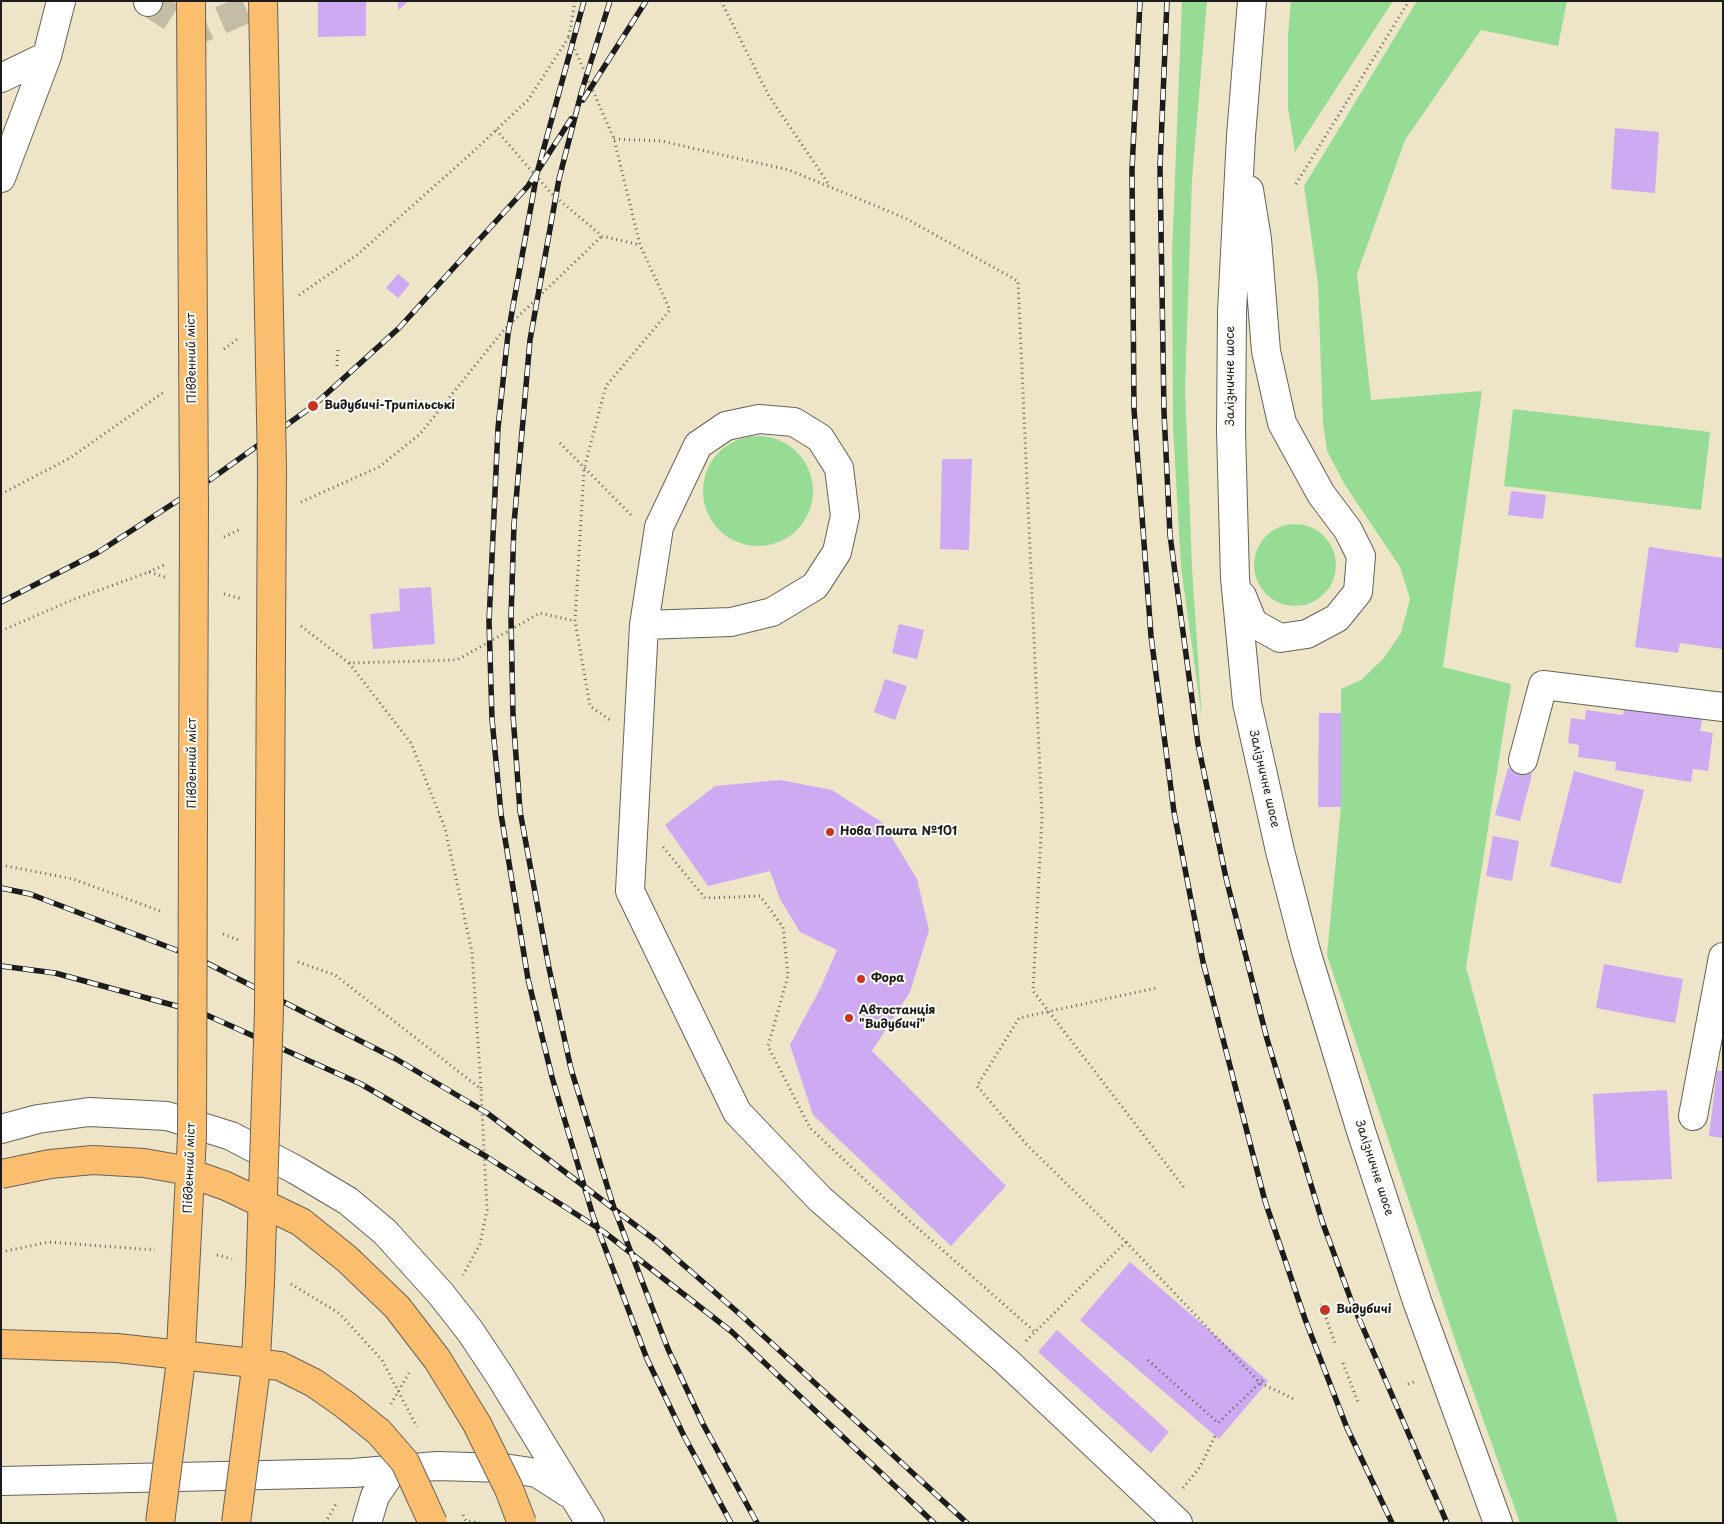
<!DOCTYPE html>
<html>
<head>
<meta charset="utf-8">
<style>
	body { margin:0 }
	#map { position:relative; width:1724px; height:1524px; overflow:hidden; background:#eee5c8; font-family:"Playpen Sans",sans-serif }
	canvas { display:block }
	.frame { position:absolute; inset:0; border:2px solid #1c1c1c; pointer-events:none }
</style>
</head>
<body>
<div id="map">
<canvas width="1724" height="1524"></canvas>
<div class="frame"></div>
</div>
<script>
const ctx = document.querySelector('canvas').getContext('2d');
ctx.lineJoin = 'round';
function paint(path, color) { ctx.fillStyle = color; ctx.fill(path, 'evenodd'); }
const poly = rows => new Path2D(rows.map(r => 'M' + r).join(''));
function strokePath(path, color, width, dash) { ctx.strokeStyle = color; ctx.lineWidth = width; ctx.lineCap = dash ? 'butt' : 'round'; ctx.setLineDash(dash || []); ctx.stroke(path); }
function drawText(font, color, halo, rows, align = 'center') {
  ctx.font = font + ' "Playpen Sans",sans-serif'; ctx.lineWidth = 4; ctx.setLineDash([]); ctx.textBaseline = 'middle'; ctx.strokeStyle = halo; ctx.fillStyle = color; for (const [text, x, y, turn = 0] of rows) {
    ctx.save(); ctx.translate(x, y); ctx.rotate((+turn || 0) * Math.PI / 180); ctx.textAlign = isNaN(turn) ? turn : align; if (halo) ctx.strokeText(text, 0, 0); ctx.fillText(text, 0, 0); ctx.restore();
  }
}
paint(poly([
	[1182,1,1207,1,1192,179,1185,388,1192,567,1202,719,1181,567,1173,428,1172,253],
	[1291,1,1393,1,1295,152,1288,108,1288,35],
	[1417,1,1567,1,1558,46,1481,30,1405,140,1357,274,1371,400,1482,391,1443,667,1511,684,1466,967,1618,1523,1520,1523,1458,1349,1327,955,1341,807,1341,689,1361,680,1383,659,1401,633,1410,599,1400,567,1345,485,1327,451,1323,423,1318,284,1304,186],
	[1513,409,1710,432,1701,510,1504,486],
	'703 491a55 55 0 1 1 110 0a55 55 0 1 1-110 0Z',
	'1254 565a41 41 0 1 1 82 0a41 41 0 1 1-82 0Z'
]), '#97dc95');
paint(poly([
	[318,1,366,1,366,36,318,37],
	[398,1,409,1,398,10],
	[1615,128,1659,132,1655,193,1611,189],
	[398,274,410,284,398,298,386,288],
	[942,459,972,459,969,550,940,549],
	[1511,491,1546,495,1543,519,1508,515],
	[1649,547,1723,558,1723,649,1680,643,1678,653,1635,647],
	[431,587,435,644,373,649,370,614,400,611,399,589],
	[899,624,924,630,917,659,892,653],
	[885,679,907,686,895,720,874,712],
	[1624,708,1702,719,1700,731,1713,733,1708,771,1693,769,1691,782,1615,770,1616,762,1578,757,1579,745,1568,743,1571,718,1585,720,1586,710,1623,715],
	[1319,713,1341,713,1341,807,1318,807],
	[1508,768,1532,774,1520,821,1495,815],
	[1574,771,1644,790,1621,884,1550,866],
	[780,780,832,790,883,823,917,879,929,930,910,992,872,1051,1006,1186,951,1246,813,1115,790,1045,820,989,837,950,800,932,780,899,770,871,708,886,665,825,715,786],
	[1493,836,1519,841,1512,881,1486,876],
	[1604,964,1683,979,1675,1023,1596,1008],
	[1717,1071,1723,1071,1723,1138,1709,1136],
	[1667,1090,1672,1179,1597,1182,1593,1094],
	[1130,1262,1268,1381,1219,1439,1080,1320],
	[1057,1330,1169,1432,1151,1453,1038,1352]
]), '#cdaaf2');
strokePath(poly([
	[148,2,194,32,265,1]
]), '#c4bda6', 28, [28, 14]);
const minor = poly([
	[148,1,148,2],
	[1252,1,1241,136,1232,312,1231,431,1235,578,1247,703,1280,851,1306,951,1361,1131,1417,1301,1498,1523],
	[1,78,47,56,61,1],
	[1,178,47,56],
	[1242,596,1253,623,1280,638,1307,634,1337,618,1358,592,1361,556,1348,530,1321,494,1282,423,1266,351,1257,239,1249,190],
	[644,625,731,622,772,612,815,586,837,552,845,516,839,468,820,438,794,422,759,419,726,426,698,445,659,527,644,625,630,891,737,1112,820,1199,1006,1361,1178,1523],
	[1523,760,1543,685,1723,707],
	[1693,1116,1723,957],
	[1,1129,38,1119,89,1112,167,1116,231,1136,296,1170,348,1201,385,1232,441,1294,470,1331,500,1376,590,1523],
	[1,1481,353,1473,437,1466,504,1468,537,1473,568,1493],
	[367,1523,375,1496,393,1470]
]);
strokePath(minor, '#666258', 30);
strokePath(poly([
	[575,1,569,36,614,139,640,245,670,310,606,386,584,469,575,621,590,706,610,720],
	[721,1,769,96,830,186],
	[496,130,551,193,602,236,640,245],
	[614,139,661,141,789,170,905,218,1018,281,1042,817,1033,991,1186,1190],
	[1296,184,1409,1],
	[299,295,357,255,475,150,528,100,569,37],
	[224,349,239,338],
	[337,366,338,348],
	[560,443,631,515],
	[1,494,70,458,164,392],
	[301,502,379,467,420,434,502,332,602,236],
	[224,537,241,529],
	[149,572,164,565],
	[224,594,242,599],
	[301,626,349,663,457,660,540,613,575,621],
	[1,631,72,600,149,572,165,577],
	[349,663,411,743,445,828,472,952,481,1088],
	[663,847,705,898,760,896,783,927,788,976,768,1046,810,1128,894,1207,1035,1332],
	[1,865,73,879,163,912],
	[223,934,241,941],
	[298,962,335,975,481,1089,487,1210,480,1244,463,1275],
	[1126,1242,1260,1383,1294,1399],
	[1,1252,49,1242,155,1250],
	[217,1255,232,1259],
	[291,1284,339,1313,382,1360,417,1427],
	[1321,1304,1335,1343],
	[1026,1341,1126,1242,1027,1145,977,1086,1019,1018,1156,988],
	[1148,1360,1218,1423,1265,1378],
	[1343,1363,1359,1405],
	[1408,1384,1416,1381],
	[391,1404,409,1373],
	[1183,1488,1200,1467,1215,1436],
	[463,1515,466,1521,481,1523],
	[325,1523,336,1504]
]), '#666258', 3, [1, 4]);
strokePath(minor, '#fff', 28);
const rail = poly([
	[584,1,537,173,508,334,498,428,489,622,492,719,501,814,528,979,552,1077,593,1216,647,1359,684,1436,731,1523],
	[610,1,582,90,559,179,530,340,514,524,511,618,513,715,520,811,549,968,571,1069,614,1208,668,1349,703,1424,757,1523],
	[1140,1,1132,170,1134,409,1151,636,1174,812,1203,962,1265,1201,1305,1319,1347,1428,1392,1523],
	[1167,1,1160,167,1164,412,1170,535,1198,744,1226,878,1267,1039,1322,1221,1351,1300,1447,1523],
	[583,100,646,1],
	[1,602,97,553,211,479,313,406,399,328,528,186,571,119],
	[1,888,30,894,197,958,396,1059,487,1113,655,1240,742,1316,967,1523],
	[1,966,55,973,202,1013,361,1084,487,1157,604,1232,732,1332,934,1523]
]);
strokePath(rail, '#1c1c1c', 5.5);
strokePath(rail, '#fdfcf7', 4, [11]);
const majorBridge = poly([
	[1,1174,50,1164,93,1160,144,1163,178,1169,226,1186,301,1222,347,1259,397,1307,437,1359,477,1424,509,1489,522,1523],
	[160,1523,180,1368,192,1136,194,505,191,1],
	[236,1523,255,1376,260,1284,269,1010,272,469,263,1]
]);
const highwayBridge = poly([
	[1,1344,117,1348,280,1366,314,1383,344,1404,379,1432,405,1462,433,1523]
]);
strokePath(majorBridge, '#666258', 30, []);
strokePath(highwayBridge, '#666258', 30, []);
strokePath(majorBridge, '#fbbd6e', 28);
strokePath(highwayBridge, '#fbbd6e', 28);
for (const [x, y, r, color] of [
	[313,406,6,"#c8321e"],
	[830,832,5,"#c8321e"],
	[861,979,5,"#c8321e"],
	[849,1018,5,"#c8321e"],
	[1325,1310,6,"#c8321e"]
]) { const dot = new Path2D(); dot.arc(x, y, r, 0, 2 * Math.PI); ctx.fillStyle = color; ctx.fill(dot); strokePath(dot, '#fdfcf7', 2); }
drawText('12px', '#1c1c1c', '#fdfcf7', [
	["Південний міст",192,358,-91],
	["Залізничне шосе",1231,376,-90],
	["Південний міст",193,763,-90],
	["Залізничне шосе",1264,779,77],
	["Південний міст",190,1168,-88],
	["Залізничне шосе",1374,1168,72]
]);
drawText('bold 12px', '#1c1c1c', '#fdfcf7', [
	["Видубичі-Трипільські",324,406],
	["Нова Пошта №101",840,832],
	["Фора",871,979],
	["Автостанція",859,1011],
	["\"Видубичі\"",859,1025],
	["Видубичі",1336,1310]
], 'left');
</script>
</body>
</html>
